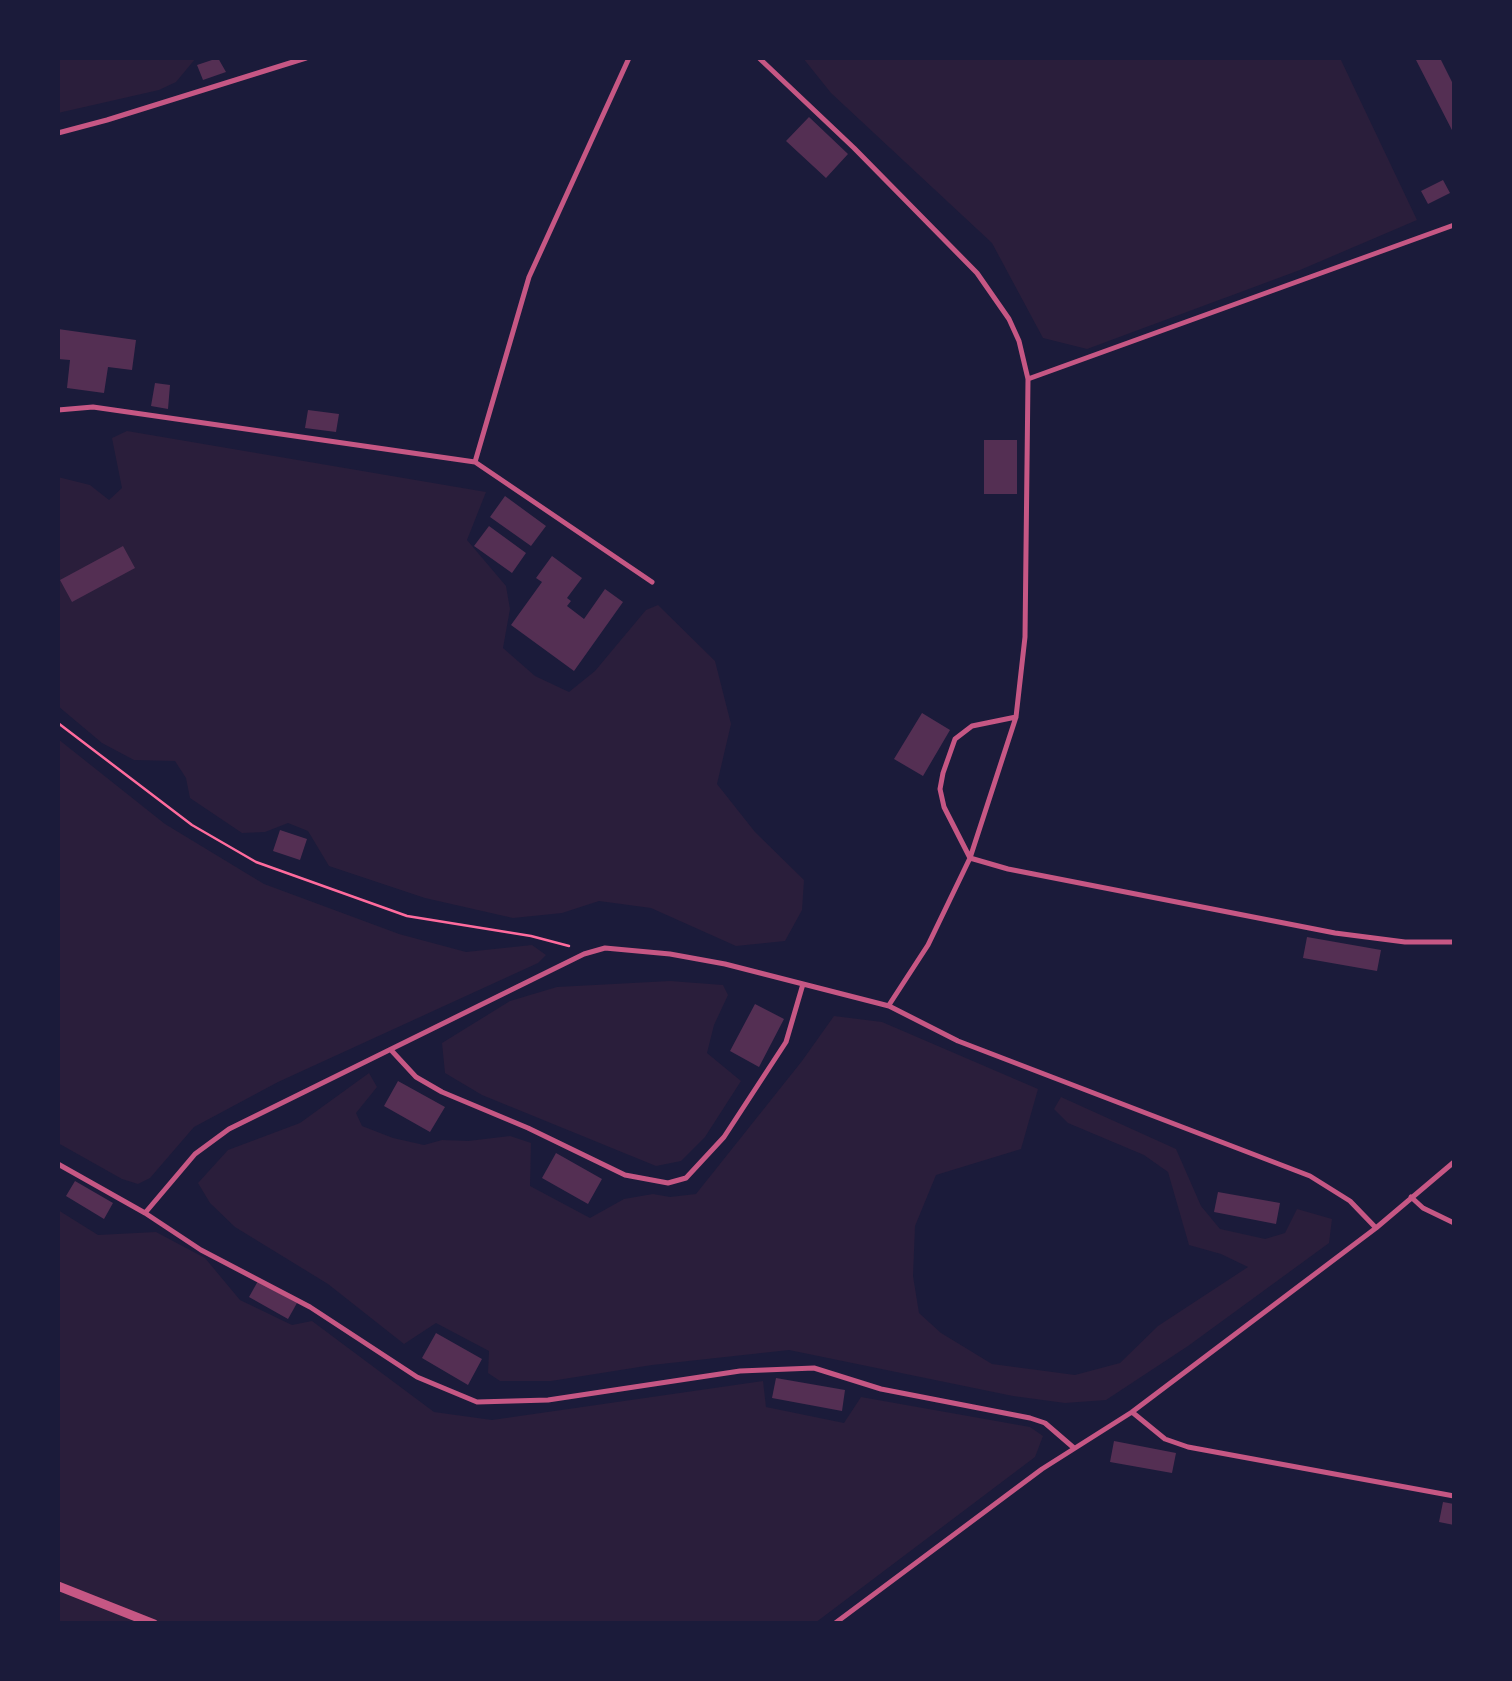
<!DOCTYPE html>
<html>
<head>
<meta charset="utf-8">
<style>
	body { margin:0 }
	#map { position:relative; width:1512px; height:1681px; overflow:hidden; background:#1b1b3a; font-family:Karla,sans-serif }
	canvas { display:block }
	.frame { position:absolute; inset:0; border:60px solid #1b1b3a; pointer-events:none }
</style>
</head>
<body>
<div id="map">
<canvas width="1512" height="1681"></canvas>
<div class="frame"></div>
</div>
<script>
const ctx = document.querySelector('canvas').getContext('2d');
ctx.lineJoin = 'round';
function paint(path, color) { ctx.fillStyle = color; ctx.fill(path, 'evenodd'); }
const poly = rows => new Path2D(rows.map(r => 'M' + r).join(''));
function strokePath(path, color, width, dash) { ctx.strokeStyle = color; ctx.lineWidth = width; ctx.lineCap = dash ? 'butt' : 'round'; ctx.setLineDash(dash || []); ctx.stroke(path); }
paint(poly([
	[58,58,196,58,176,82,159,90,58,113],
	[803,58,1340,58,1417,220,1300,270,1087,349,1043,338,992,243,831,93],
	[127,431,486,492,467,540,506,586,510,609,503,648,535,676,569,692,595,671,646,610,658,605,715,661,731,724,717,784,755,832,804,880,802,910,785,941,736,946,651,908,599,901,562,913,513,918,425,898,329,866,308,831,288,823,265,832,242,833,190,798,186,778,175,761,134,760,102,743,58,706,58,477,90,485,109,500,122,488,112,438],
	[58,739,165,824,264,884,399,934,466,952,532,945,546,955,538,963,278,1082,194,1127,150,1178,138,1184,122,1179,58,1143],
	[670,981,723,985,728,995,714,1025,707,1053,741,1081,705,1137,681,1161,656,1166,482,1095,445,1073,442,1043,510,1001,557,987],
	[834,1016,882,1022,1038,1089,1021,1149,936,1175,915,1226,913,1276,919,1313,941,1333,992,1364,1075,1375,1120,1363,1158,1326,1248,1267,1221,1254,1189,1245,1168,1172,1144,1155,1068,1123,1054,1109,1061,1097,1176,1149,1201,1206,1220,1229,1265,1239,1285,1233,1297,1209,1332,1219,1329,1243,1188,1346,1106,1400,1065,1403,1013,1396,789,1350,652,1365,551,1381,500,1381,488,1373,489,1351,436,1323,404,1344,328,1284,235,1227,210,1203,198,1183,228,1150,300,1123,369,1073,377,1087,356,1113,362,1126,393,1138,424,1145,442,1140,468,1141,510,1136,531,1143,530,1186,590,1218,624,1199,653,1194,670,1197,696,1194,802,1061],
	[58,1210,98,1235,156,1232,205,1258,240,1300,292,1325,312,1321,434,1412,492,1420,763,1381,766,1407,844,1423,861,1397,1030,1427,1043,1436,1035,1457,815,1623,58,1623]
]), '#2a1e3b');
paint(poly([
	[218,58,226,72,203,80,197,65],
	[1415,58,1440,58,1454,86,1454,134],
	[809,117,848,154,826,178,786,141],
	[1443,180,1450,193,1428,204,1421,191],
	[58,329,136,340,132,370,108,367,104,393,67,388,70,360,58,359],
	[155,383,170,385,168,409,151,406],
	[308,410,339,414,336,432,305,428],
	[984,440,1017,440,1017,494,984,494],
	[505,496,546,526,531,546,490,517],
	[489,526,526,553,512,573,474,546],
	[123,546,135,568,72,602,60,580],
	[552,556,582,578,567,598,571,601,567,606,584,619,605,589,623,602,574,671,511,625,542,582,536,578],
	[922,713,950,730,923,776,894,759],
	[280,830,307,839,300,860,273,851],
	[1307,937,1381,950,1377,971,1303,958],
	[755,1004,784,1019,759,1067,730,1051],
	[398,1081,445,1107,430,1132,384,1106],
	[556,1153,602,1179,588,1204,542,1178],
	[75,1181,113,1203,104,1219,66,1196],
	[1218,1192,1280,1203,1276,1224,1214,1212],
	[258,1281,297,1303,288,1319,249,1297],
	[436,1333,482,1359,468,1385,422,1358],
	[776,1378,845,1390,842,1411,772,1398],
	[1114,1441,1176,1453,1172,1473,1110,1462],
	[1443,1502,1454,1504,1454,1525,1439,1522]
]), '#542f53');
strokePath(poly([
	[58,723,192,825,256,862,407,916,531,936,569,946]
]), '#ff6b9d', 2.5);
strokePath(poly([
	[759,58,854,148,977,273,1009,319,1019,341,1028,379,1025,637,1016,717,970,858,928,945,889,1005],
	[58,133,107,120,306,58],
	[1028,379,1454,225],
	[58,410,93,407,475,462,652,582],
	[475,462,529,277,629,58],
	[1016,717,972,726,955,739,943,773,940,789,944,807,970,858,1008,869,1335,933,1405,942,1454,942],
	[391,1050,416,1077,442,1092,528,1128,625,1175,668,1183,686,1178,724,1137,786,1042,803,984],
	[58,1164,145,1213,201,1250,310,1307,417,1377,477,1402,548,1400,740,1371,814,1368,881,1389,1030,1418,1045,1423,1074,1448],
	[1411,1197,1423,1208,1454,1223],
	[145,1213,195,1154,229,1129,584,954,605,948,670,954,725,964,889,1006,958,1041,1310,1176,1350,1201,1376,1228],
	[1132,1412,1165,1439,1188,1447,1454,1496],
	[834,1624,1042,1469,1132,1412,1376,1228,1454,1162]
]), '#c65784', 5);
strokePath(poly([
	[58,1586,154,1624]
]), '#c65784', 9);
</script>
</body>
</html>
